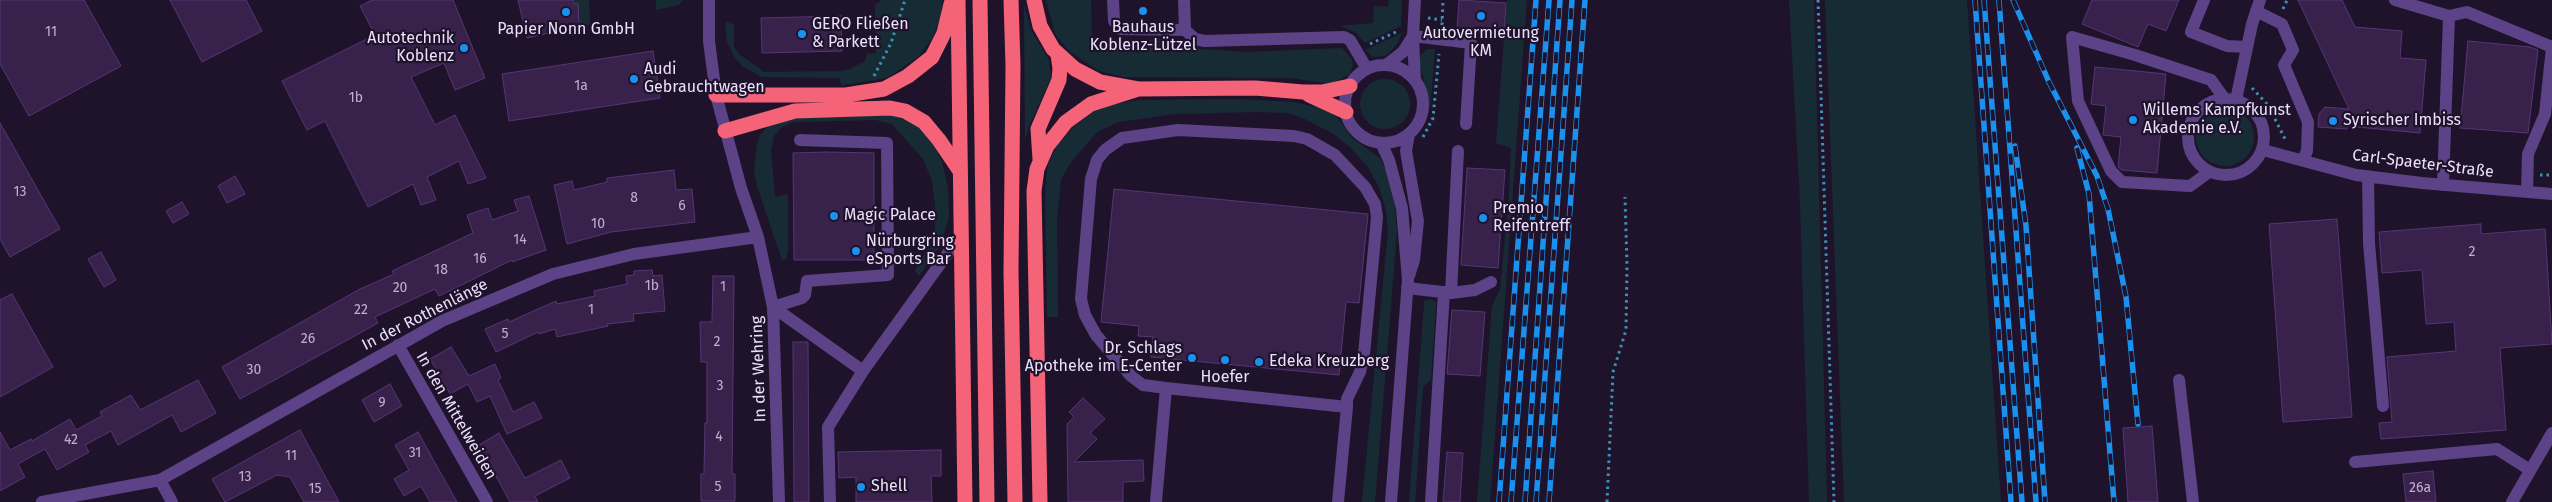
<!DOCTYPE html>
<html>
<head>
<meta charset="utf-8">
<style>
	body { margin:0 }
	canvas { display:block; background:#1f132b }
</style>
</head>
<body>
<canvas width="2552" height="502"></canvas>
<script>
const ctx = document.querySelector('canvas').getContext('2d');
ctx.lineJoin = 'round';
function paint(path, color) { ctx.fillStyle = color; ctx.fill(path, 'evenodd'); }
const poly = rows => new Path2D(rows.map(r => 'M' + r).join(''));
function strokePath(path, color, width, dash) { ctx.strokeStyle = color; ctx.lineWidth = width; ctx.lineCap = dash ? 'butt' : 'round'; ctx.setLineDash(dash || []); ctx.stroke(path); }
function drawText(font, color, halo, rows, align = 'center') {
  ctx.font = font + ' "Fira Sans",sans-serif'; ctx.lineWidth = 4.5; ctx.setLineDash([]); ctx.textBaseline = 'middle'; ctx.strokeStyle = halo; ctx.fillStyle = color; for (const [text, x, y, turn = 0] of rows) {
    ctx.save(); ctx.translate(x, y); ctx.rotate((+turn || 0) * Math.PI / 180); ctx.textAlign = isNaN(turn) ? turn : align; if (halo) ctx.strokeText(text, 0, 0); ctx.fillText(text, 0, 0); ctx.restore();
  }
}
paint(poly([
	[573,0,589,0,590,25,579,26],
	[656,0,683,0,679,5,656,10],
	[882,0,943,0,940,18,933,37,918,57,889,77,876,80,842,85,839,78,762,77,743,67,735,58,727,42,725,23,727,22,734,25,734,47,739,54,764,72,839,71,850,69,865,61,867,54,876,53,875,5],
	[1046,0,1091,0,1092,41,1177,39,1200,49,1246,52,1342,48,1352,59,1353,65,1350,74,1331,84,1291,78,1123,77,1099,71,1069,51,1055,34],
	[1389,0,1402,0,1401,26,1365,43,1355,32,1340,26,1373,23,1374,6,1388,7],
	[1507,0,1527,0,1490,502,1477,502,1492,306,1500,289,1509,195,1511,148,1496,143],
	[1789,0,1814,0,1827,502,1809,502,1800,201],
	[1825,0,1967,0,2001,502,1844,502],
	[1024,5,1031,30,1049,60,1051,78,1029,126,1025,140],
	[1402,33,1397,44,1386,56,1373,57,1365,50],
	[1427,49,1435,49,1430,110,1420,63,1420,56],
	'1360 104a25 25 0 1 1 50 0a25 25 0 1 1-50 0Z',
	[1236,99,1294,102,1328,110,1337,117,1352,138,1380,158,1387,172,1394,197,1397,231,1375,502,1362,502,1388,231,1386,211,1379,187,1367,166,1350,147,1332,133,1305,119,1288,113,1258,112,1175,114,1119,122,1098,131,1071,162,1061,179,1057,220,1058,317,1047,317,1045,190,1048,164,1058,144,1073,127,1095,111,1114,104,1141,100],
	'2196 137a29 29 0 1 1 58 0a29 29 0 1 1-58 0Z',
	[876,112,903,116,918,124,932,140,942,162,948,188,949,218,939,247,919,276,915,271,935,234,935,205,932,181,923,159,892,124,876,120,794,122,782,127,774,136,771,150,775,197,788,194,788,251,786,259,782,260,757,186,754,170,757,144,760,135,770,124,786,117],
	[1430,299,1435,301,1436,304,1431,380,1423,387,1415,502,1409,502,1424,305,1424,301]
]), '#172b35');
const building = poly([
	[0,0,84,0,121,66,29,116,0,64,0,0],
	[170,0,246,0,262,31,202,62,170,0],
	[372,0,453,0,485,78,455,90,444,63,411,77,435,125,455,115,486,178,468,184,459,161,427,177,436,200,421,205,413,184,368,207,325,121,307,130,282,81,375,35,360,6,372,0],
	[518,0,573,0,574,4,578,3,579,26,527,38,518,0],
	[1459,0,1506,3,1504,33,1457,30,1459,0],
	[2092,0,2179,0,2166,31,2148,24,2138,47,2082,24,2092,0],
	[2298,0,2342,0,2355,27,2402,31,2400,58,2426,60,2420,133,2347,126,2347,129,2318,127,2319,114,2325,107,2349,109,2298,0],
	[841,16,842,51,762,53,761,18,841,16],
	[2468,41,2530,47,2538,50,2528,133,2460,128,2468,41],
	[653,51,660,98,509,121,502,74,653,51],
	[2095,67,2166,74,2157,173,2122,170,2118,167,2121,137,2103,135,2106,106,2091,104,2095,67],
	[0,123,60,229,10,257,0,239,0,123],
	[827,152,874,153,874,260,794,260,793,153,827,152],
	[1467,168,1505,170,1498,268,1461,265,1467,168],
	[674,170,676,190,692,189,695,222,611,232,567,244,554,185,572,181,574,190,607,182,607,178,674,170],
	[235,176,245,194,227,203,218,186,235,176],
	[1114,189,1368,214,1359,303,1346,302,1339,375,1151,357,1153,337,1138,336,1139,326,1101,322,1114,189],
	[529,196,546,250,512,262,512,260,439,296,435,289,375,317,378,323,240,399,222,367,360,289,394,274,392,271,473,233,467,215,488,208,492,220,518,211,514,200,529,196],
	[182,202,189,214,173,223,166,211,182,202],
	[2337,219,2352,417,2283,422,2269,224,2337,219],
	[2481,224,2481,234,2545,229,2552,344,2500,348,2506,430,2381,439,2379,423,2392,422,2387,357,2456,351,2454,322,2426,324,2422,270,2382,273,2379,232,2481,224],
	[101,252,116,280,104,287,88,259,101,252],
	[652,270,653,276,662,275,665,311,633,314,634,321,607,324,608,326,557,337,555,329,539,334,538,332,496,352,485,329,508,319,509,322,556,301,557,304,595,296,594,291,627,284,626,276,634,275,634,271,652,270],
	[713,276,734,276,732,474,735,474,735,501,701,501,701,474,704,474,705,423,707,423,707,362,701,362,700,322,712,322,713,276],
	[12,294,53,367,0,397,0,300,12,294],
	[1452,310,1485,312,1480,376,1447,374,1452,310],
	[793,342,808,342,809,502,794,502,793,342],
	[451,347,469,376,495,364,501,378,498,380,513,412,534,402,542,418,507,434,490,396,477,402,468,384,450,394,430,359,451,347],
	[198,380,216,413,181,432,172,415,118,445,111,431,85,445,89,452,57,470,45,449,18,464,25,477,0,491,0,432,10,450,31,439,32,441,70,419,76,430,102,416,100,412,131,395,140,410,198,380],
	[390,384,402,406,374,422,362,400,390,384],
	[1083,398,1105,419,1090,433,1097,439,1074,462,1143,460,1144,481,1123,482,1123,502,1068,502,1067,424,1074,417,1069,412,1083,398],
	[2152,426,2158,502,2128,502,2123,428,2152,426],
	[300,430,339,502,304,502,290,477,277,475,225,502,212,479,300,430],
	[418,432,434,461,457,502,430,502,421,486,404,496,394,479,409,470,395,445,418,432],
	[499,433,525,478,561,460,570,478,535,496,538,502,510,502,479,445,499,433],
	[941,450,941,476,931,476,932,502,856,502,856,477,839,478,838,452,941,450],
	[1447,452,1463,453,1460,502,1443,502,1447,452],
	[2433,471,2436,502,2406,502,2403,474,2433,471]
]);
paint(building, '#38214b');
strokePath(building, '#573575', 1);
strokePath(poly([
	[1818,0,1834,502],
	[2283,9,2287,0],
	[1428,18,1442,20],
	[1442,25,1443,0],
	[1370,44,1398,31],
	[874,76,891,43,905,0],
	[2252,88,2268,105,2286,141],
	[1423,137,1433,118,1439,54],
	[2540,175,2552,175],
	[1607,502,1613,372,1626,330,1627,265,1625,197]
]), '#3a93b6', 3, [2.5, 4]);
strokePath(poly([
	[709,0,709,41,716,95,741,188,758,237,773,307,779,502],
	[1113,0,1114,21,1120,29,1185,30],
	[1184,0,1185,30,1195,39,1205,41,1344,37,1350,40,1367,69],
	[2204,0,2191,32,2227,46,2247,47],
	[2395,0,2449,16,2467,12,2552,47,2545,114,2528,154,2527,192],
	[2256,11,2282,24,2293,50,2284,65,2308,122,2307,151,2303,160],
	[1413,36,1471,43,1466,124],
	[1386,65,1403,52,1413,36],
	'1345 104a39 39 0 1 1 78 0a39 39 0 1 1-78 0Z',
	[1415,80,1413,36,1415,0],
	'2188 137a38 38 0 1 1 76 0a38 38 0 1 1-76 0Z',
	[2236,100,2252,24,2260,0],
	[1381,143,1389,160,1402,208,1408,280,1391,502],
	[2263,150,2356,175,2422,183,2552,194],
	[2209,172,2190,186,2122,182,2111,171,2078,101,2072,37,2135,55,2211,80,2224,98],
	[2368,176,2369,243,2383,406],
	[2443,185,2449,16],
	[1409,276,1414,260,1418,221,1406,151,1409,134],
	[1407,288,1451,293,1475,290,1491,282],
	[1451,293,1458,151],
	[773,307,802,298,805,295,807,281,888,275,887,143,800,140],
	[773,307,863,371],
	[398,345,487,502],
	[2179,380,2193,502],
	[2355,462,2497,449,2530,470],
	[160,480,172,502],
	[42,502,160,480,442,321,553,274,634,254,758,237],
	[830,502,828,427,863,371,961,235],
	[1156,502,1166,388],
	[1338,502,1347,407,1347,399,1360,372,1364,354,1377,217,1375,204,1365,187,1335,155,1307,139,1294,136,1178,130,1122,138,1105,150,1097,160,1091,179,1081,299,1085,315,1096,335,1131,376,1143,385,1166,388,1347,407],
	[1431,502,1444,292],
	[2512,502,2552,433]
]), '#5c4286', 12);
strokePath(poly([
	[958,0,965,502],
	[980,0,987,502],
	[1011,0,1013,65,1011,271,1015,502],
	[1034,0,1040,26,1053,49,1075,69,1100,82,1138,89,1255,88,1303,92,1322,92,1350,86],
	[716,95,846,95,884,89,908,76,932,57,944,33,951,4],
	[1309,95,1346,112],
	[725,131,795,111,890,108,905,111,924,122,939,140,960,171],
	[1040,159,1038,129,1059,80,1060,68,1058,55],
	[1040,502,1034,191,1037,169,1047,146,1066,122,1091,104,1138,89]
]), '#f46377', 15);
const rail = poly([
	[1975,0,2011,502],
	[1984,0,2022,502],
	[1999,0,2036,502],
	[2013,0,2049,82,2097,176,2108,209,2126,297,2138,424],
	[2015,146,2026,226,2045,502],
	[2077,148,2089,194,2114,502],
	[1499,502,1536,0],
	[1511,502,1549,0],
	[1525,502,1560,0],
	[1536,502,1572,0],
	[1549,502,1585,0]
]);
strokePath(rail, '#1a91ef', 5.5);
strokePath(rail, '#1f132b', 4, [11]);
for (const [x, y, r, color] of [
	[1143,11,5,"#1a91ef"],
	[566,12,5,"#1a91ef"],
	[1481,16,5,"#1a91ef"],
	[802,34,5,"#1a91ef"],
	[464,48,5,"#1a91ef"],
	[634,79,5,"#1a91ef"],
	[2133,120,5,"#1a91ef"],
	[2333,121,5,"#1a91ef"],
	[834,216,5,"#1a91ef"],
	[1483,218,5,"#1a91ef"],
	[856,251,5,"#1a91ef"],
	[1192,358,5,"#1a91ef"],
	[1225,360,5,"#1a91ef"],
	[1259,362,5,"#1a91ef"],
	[861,487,5,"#1a91ef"]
]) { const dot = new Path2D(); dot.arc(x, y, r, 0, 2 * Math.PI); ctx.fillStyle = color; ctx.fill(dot); strokePath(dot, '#1f132b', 2); }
drawText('14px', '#c0b0d0', null, [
	["11",51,32],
	["1a",581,86],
	["1b",356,98],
	["13",20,192],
	["8",634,198],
	["6",682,206],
	["10",598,224],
	["14",520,240],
	["2",2472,252],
	["16",480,259],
	["18",441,270],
	["1b",652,286],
	["1",723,287],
	["20",400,288],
	["22",361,310],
	["1",591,310],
	["5",505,334],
	["26",308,339],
	["2",717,342],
	["30",254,370],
	["3",720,386],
	["9",382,403],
	["4",719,437],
	["42",71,440],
	["31",415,453],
	["11",291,456],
	["13",245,477],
	["5",718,487],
	["26a",2420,488],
	["15",315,489]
]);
drawText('16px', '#ede0fd', '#1f132b', [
	["GERO Fließen",812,25],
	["& Parkett",812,43],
	["Bauhaus",1143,28,"center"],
	["Koblenz-Lützel",1143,46,"center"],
	["Papier Nonn GmbH",566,30,"center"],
	["Autovermietung",1481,34,"center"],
	["KM",1481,52,"center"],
	["Autotechnik",454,39,"right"],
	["Koblenz",454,57,"right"],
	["Audi",644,70],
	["Gebrauchtwagen",644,88],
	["Willems Kampfkunst",2143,111],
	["Akademie e.V.",2143,129],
	["Syrischer Imbiss",2343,121],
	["Premio",1493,209],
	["Reifentreff",1493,227],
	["Magic Palace",844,216],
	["Nürburgring",866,242],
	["eSports Bar",866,260],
	["Dr. Schlags",1182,349,"right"],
	["Apotheke im E-Center",1182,367,"right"],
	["Edeka Kreuzberg",1269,362],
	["Hoefer",1225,378,"center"],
	["Shell",871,487]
], 'left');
drawText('16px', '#ede0fd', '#1f132b', [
	["Carl-Spaeter-Straße",2423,164,7],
	["In der Rothenlänge",425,315,-27],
	["In der Wehring",759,369,-92],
	["In den Mittelweiden",456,416,60]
]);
</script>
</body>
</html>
